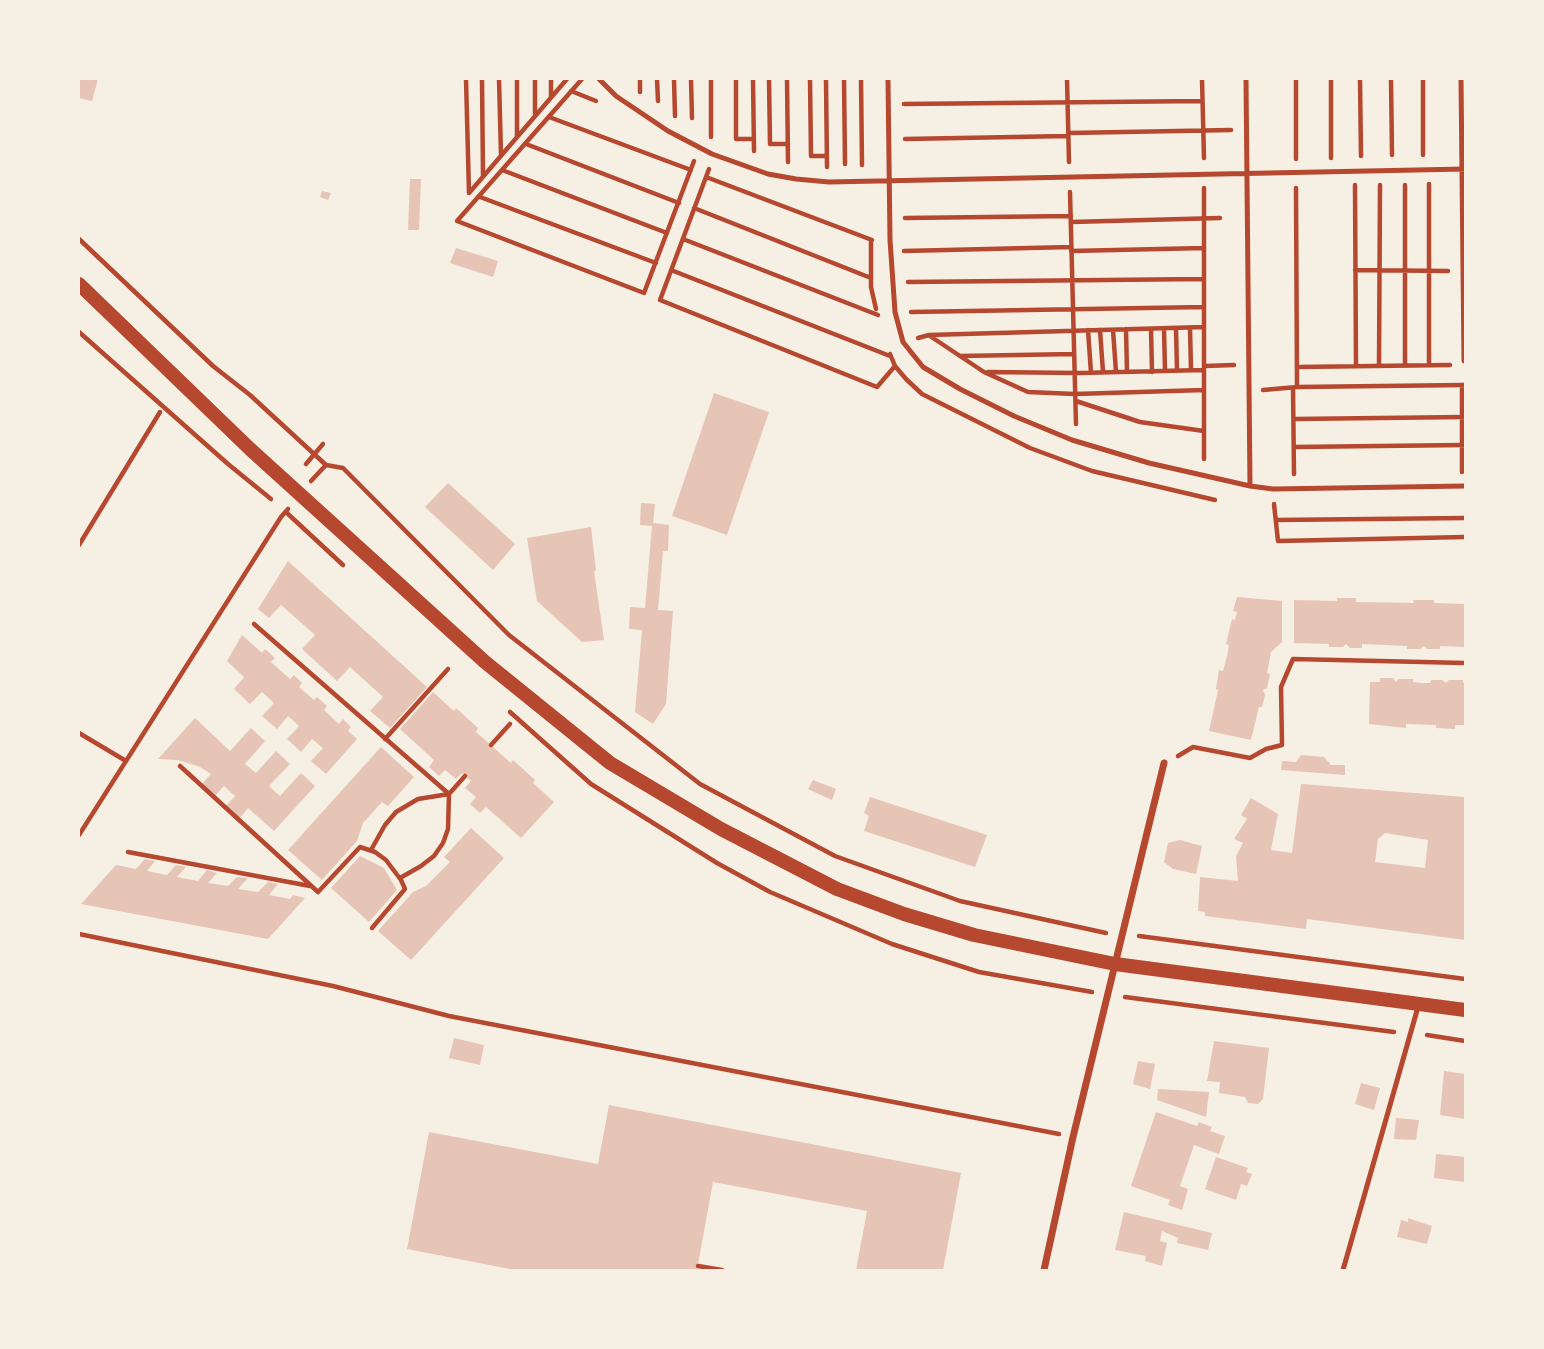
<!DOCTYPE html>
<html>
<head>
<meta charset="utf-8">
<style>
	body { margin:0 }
	#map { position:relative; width:1544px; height:1349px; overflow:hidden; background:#f6efe4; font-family:"Fira Sans",sans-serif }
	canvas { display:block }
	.frame { position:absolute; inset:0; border:80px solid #f6efe4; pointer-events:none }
</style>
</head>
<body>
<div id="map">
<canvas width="1544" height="1349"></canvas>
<div class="frame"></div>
</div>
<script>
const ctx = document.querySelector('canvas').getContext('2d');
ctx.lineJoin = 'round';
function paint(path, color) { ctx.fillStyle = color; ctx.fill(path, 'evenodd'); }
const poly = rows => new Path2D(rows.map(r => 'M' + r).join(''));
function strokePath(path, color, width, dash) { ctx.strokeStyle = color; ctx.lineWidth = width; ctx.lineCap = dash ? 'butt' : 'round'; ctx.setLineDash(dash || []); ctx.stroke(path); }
paint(poly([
	[79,79,98,79,92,101,79,98],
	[410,179,421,179,419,230,408,230],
	[322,191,331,193,328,200,320,197],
	[456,248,498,261,493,277,450,263],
	[714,393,769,412,727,535,672,516],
	[448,483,515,544,493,570,425,507],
	[641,503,655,504,653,523,669,525,668,551,663,551,658,610,673,611,666,704,653,724,635,712,642,630,629,629,630,607,645,608,652,526,640,525],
	[591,527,596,571,594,571,604,640,582,642,537,601,527,538],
	[288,561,427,687,390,728,370,711,383,697,350,667,337,681,302,649,315,635,281,605,269,618,258,609],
	[1237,597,1282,601,1282,642,1271,652,1267,673,1270,674,1267,688,1263,690,1265,695,1262,707,1259,707,1251,740,1209,731,1218,690,1216,689,1219,670,1223,671,1227,656,1229,645,1226,644,1232,619,1235,620,1237,612,1233,611],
	[1337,598,1356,598,1356,602,1414,603,1413,600,1434,600,1434,603,1465,604,1465,647,1440,646,1440,649,1427,649,1424,646,1420,649,1407,649,1407,646,1362,644,1362,648,1350,648,1346,644,1343,647,1329,647,1329,644,1294,643,1294,600,1337,601],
	[242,635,262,653,265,649,275,658,271,662,290,679,294,675,302,683,299,687,314,700,317,697,327,706,324,710,339,724,343,719,351,727,348,731,357,739,326,774,311,761,323,748,312,739,301,752,287,739,299,726,288,716,277,729,262,716,274,703,262,692,250,704,234,689,244,677,227,661],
	[1380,678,1393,678,1396,682,1399,679,1413,679,1413,682,1421,683,1430,683,1431,680,1442,680,1446,683,1449,680,1463,680,1463,683,1465,683,1465,725,1455,725,1455,729,1436,728,1436,725,1406,724,1406,728,1369,724,1370,682,1380,682],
	[433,692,454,711,456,708,478,728,476,732,511,763,513,760,535,780,533,783,554,802,521,838,486,807,480,813,470,804,476,797,465,788,471,781,462,773,456,779,445,770,439,776,429,767,434,760,400,729],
	[195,718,230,751,251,728,265,741,245,764,256,773,276,751,290,764,269,786,280,796,301,773,315,786,274,831,248,808,240,818,226,806,235,796,224,786,215,796,202,784,211,774,200,767,178,760,158,759],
	[381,747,414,777,388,806,382,802,363,823,357,841,322,880,288,850],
	[1301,755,1324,757,1331,765,1345,765,1345,775,1281,770,1282,761,1296,762],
	[813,780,836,789,832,800,808,789],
	[1301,784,1465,797,1465,940,1307,919,1306,929,1205,916,1205,912,1198,911,1200,877,1238,881,1236,856,1243,843,1234,839,1247,819,1241,815,1251,798,1278,814,1271,850,1292,853],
	[1385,833,1428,840,1425,868,1375,862,1378,839],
	[870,797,987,835,975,867,864,831,869,816,864,813],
	[471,828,504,858,411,960,378,931,413,892,426,886,450,862,444,857],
	[1180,840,1202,846,1196,874,1173,869,1164,862,1168,843],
	[360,856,384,868,397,890,369,922,331,888],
	[145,859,155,861,147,871,167,875,176,865,186,867,177,877,198,881,207,870,217,873,208,883,228,886,237,877,248,878,238,889,258,892,268,882,278,884,269,895,290,899,293,895,305,898,268,939,81,904,116,865,136,869],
	[454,1038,484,1045,480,1065,449,1058],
	[1214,1041,1269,1048,1263,1099,1258,1104,1248,1103,1245,1097,1219,1093,1220,1082,1207,1081],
	[1138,1061,1155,1064,1150,1089,1133,1084],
	[1444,1071,1465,1074,1465,1119,1440,1115],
	[1361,1083,1380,1088,1374,1110,1355,1104],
	[1158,1089,1209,1092,1206,1117,1157,1100],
	[609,1105,961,1173,943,1270,856,1270,867,1211,713,1182,697,1270,515,1270,407,1249,429,1132,598,1164],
	[1156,1112,1197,1126,1199,1122,1212,1127,1210,1131,1225,1136,1219,1154,1194,1145,1180,1186,1188,1189,1182,1210,1168,1205,1170,1200,1131,1186],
	[1396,1118,1419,1120,1416,1140,1394,1139],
	[1436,1154,1465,1157,1465,1182,1434,1178],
	[1216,1157,1248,1168,1246,1172,1252,1174,1247,1186,1241,1184,1236,1200,1205,1189],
	[1124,1212,1212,1233,1208,1250,1177,1243,1178,1238,1162,1231,1160,1241,1167,1243,1162,1266,1145,1261,1146,1256,1115,1250],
	[1408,1218,1432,1226,1427,1244,1397,1237,1401,1220,1408,1222]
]), '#e6c5b7');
strokePath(poly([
	[466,79,469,193,567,79],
	[482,79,483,176],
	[499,79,501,155],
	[517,79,517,137],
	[535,79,535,114],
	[551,79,551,96],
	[582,79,457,221,644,293,694,161],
	[640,79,640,92],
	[657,79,658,101],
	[674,79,675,116],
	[691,79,692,118],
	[711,79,711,137],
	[736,79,736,139,754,139],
	[753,79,754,151],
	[769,79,770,144,788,144],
	[787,79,788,162],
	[810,79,811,156,827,156],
	[826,79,827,167],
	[844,79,845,164],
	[861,79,862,165],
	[1067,79,1069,162],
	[1202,79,1204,158],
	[1360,79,1361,156],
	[1391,79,1392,155],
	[571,91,596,101],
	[904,104,1202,101],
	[549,117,691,170],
	[1069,133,1231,130],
	[905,139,1068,136],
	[526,144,679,203],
	[1423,155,1423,79],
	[1331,158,1331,79],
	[1296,159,1296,79],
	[709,169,660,300,877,387,895,366],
	[502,170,667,233],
	[706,177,872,240],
	[1355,185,1356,366],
	[1405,185,1405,365],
	[1296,188,1297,387],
	[1070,192,1076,424],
	[480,197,656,263],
	[694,208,871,278],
	[905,218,1071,216],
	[1071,222,1220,218],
	[79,239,213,366,250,395,326,465,343,468,509,635,700,784,835,856,960,901,1106,933],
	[683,239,878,315],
	[871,240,871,287,876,309],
	[904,251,1071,247],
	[1071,251,1204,248],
	[671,270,890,356],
	[1355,270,1448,271],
	[908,282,1204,279],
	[911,312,1204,307],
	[1176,328,1177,371],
	[1190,328,1191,370],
	[1126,329,1127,372],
	[1151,329,1152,372],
	[1164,329,1165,371],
	[1088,330,1091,373],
	[1100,330,1103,372],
	[1113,330,1116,372],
	[79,332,228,464,271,499],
	[930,336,984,372,1028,392,1075,394,1204,390],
	[918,338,929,335,1204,327],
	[890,354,895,366,906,379,922,394,1030,448,1092,471,1215,500],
	[960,356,1074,354],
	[1429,365,1429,184],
	[1205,366,1234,365],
	[1379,366,1380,185],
	[1297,367,1450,365],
	[988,372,1079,373,1204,370],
	[1293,388,1294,474],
	[1263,390,1297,387,1465,385],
	[1076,401,1140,422,1204,431],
	[1294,419,1465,417],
	[1294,447,1465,445],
	[1204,459,1204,188],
	[306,464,323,444],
	[1462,472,1462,385],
	[311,481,326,465],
	[1274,504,1278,541,1465,537],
	[288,514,343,565],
	[1276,520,1465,518],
	[79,545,160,412],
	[254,624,449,794,465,776],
	[510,712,591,784,717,863,770,892,892,944,979,972,1092,992],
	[79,733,126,761],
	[385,739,448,669],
	[491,745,510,724],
	[1178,756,1193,747,1250,758,1266,749,1282,745,1281,687,1293,659,1465,663],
	[180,766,318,892,360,847,375,852,386,860,401,880,405,889,372,928],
	[79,835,281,517,288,509],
	[371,850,385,825,396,812,418,799,449,794,448,829,443,843,434,856,421,866,400,878],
	[128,852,310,886],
	[79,934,333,986,449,1016,1059,1134],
	[1139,936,1465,979],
	[1125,997,1394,1032],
	[1427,1035,1465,1041],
	[698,1266,722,1270]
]), '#b5482f', 4.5);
strokePath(poly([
	[599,79,616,96,668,131,712,154,768,174,796,179,829,182,1465,169],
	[888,79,890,240,895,312,903,342,923,367,960,389,1014,416,1072,440,1149,463,1250,486,1273,489,1465,486],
	[1246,79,1250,486],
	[1461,79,1464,361],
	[1343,1270,1418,1007]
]), '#b5482f', 5);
strokePath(poly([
	[1044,1270,1073,1137,1164,763]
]), '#b5482f', 7);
strokePath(poly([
	[79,284,250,449,485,662,610,763,721,829,837,889,904,914,974,935,1115,964,1465,1010]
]), '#b5482f', 14);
</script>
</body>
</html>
